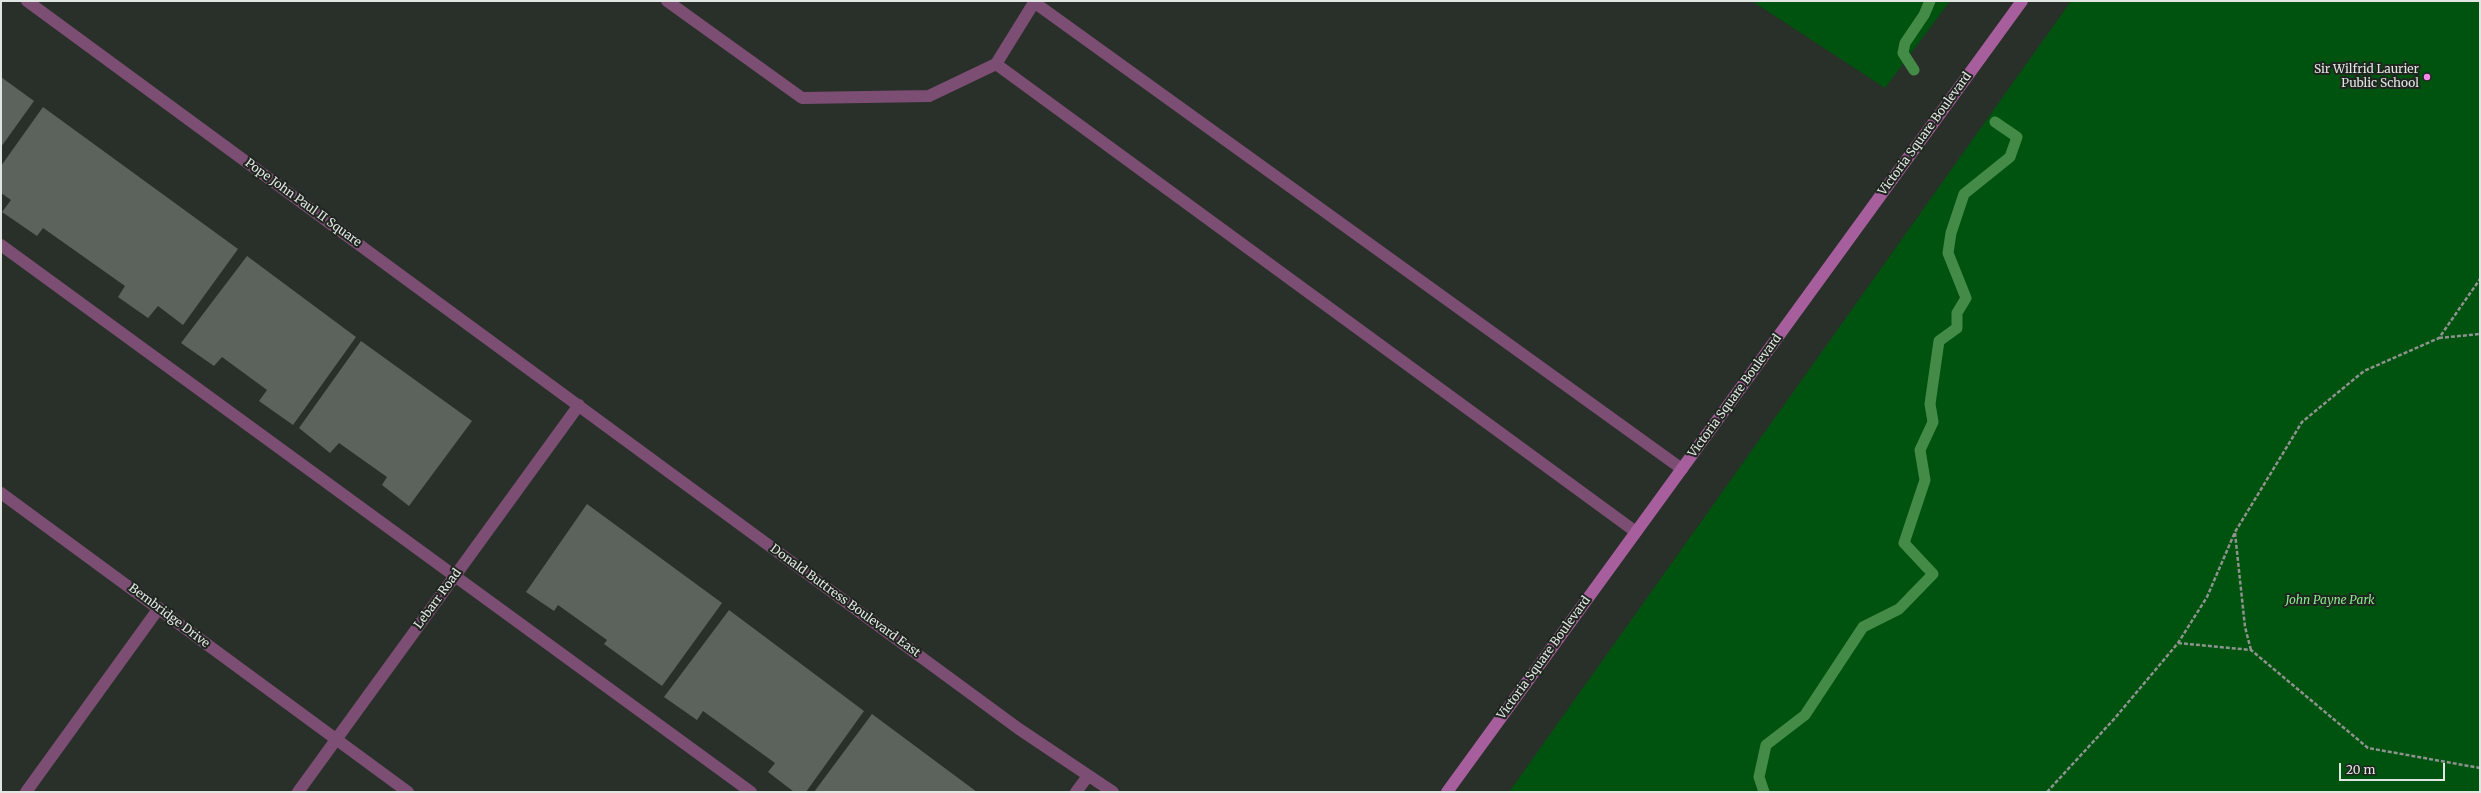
<!DOCTYPE html>
<html>
<head>
<meta charset="utf-8">
<style>
	body { margin:0 }
	#map { position:relative; width:2481px; height:793px; overflow:hidden; background:#292f29; font-family:Merriweather,serif }
	canvas { display:block }
	.frame { position:absolute; inset:0; border:2px solid #e2e6e2; pointer-events:none }
	.scale { position:absolute; left:2339px; top:763px; width:106px; height:18px; box-sizing:border-box; border:2px solid #e2e6e2; border-top:0; padding-left:5px; font-size:12px; line-height:14px; white-space:nowrap; color:#e2e6e2; -webkit-text-stroke:3px #1f251f; paint-order:stroke }
</style>
</head>
<body>
<div id="map">
<canvas width="2481" height="793"></canvas>
<div class="frame"></div>
<div class="scale">20 m</div>
</div>
<script>
const ctx = document.querySelector('canvas').getContext('2d');
ctx.lineJoin = 'round';
function paint(path, color) { ctx.fillStyle = color; ctx.fill(path, 'evenodd'); }
const poly = rows => new Path2D(rows.map(r => 'M' + r).join(''));
function strokePath(path, color, width, dash) { ctx.strokeStyle = color; ctx.lineWidth = width; ctx.lineCap = dash ? 'butt' : 'round'; ctx.setLineDash(dash || []); ctx.stroke(path); }
function drawText(font, color, halo, rows, align = 'center') {
  ctx.font = font + ' Merriweather,serif'; ctx.lineWidth = 4; ctx.setLineDash([]); ctx.textBaseline = 'middle'; ctx.strokeStyle = halo; ctx.fillStyle = color; for (const [text, x, y, turn = 0] of rows) {
    ctx.save(); ctx.translate(x, y); ctx.rotate((+turn || 0) * Math.PI / 180); ctx.textAlign = isNaN(turn) ? turn : align; if (halo) ctx.strokeText(text, 0, 0); ctx.fillText(text, 0, 0); ctx.restore();
  }
}
paint(poly([
	[1752,1,1950,1,1885,88],
	[2071,1,2480,1,2480,792,1509,792]
]), '#00520f');
strokePath(poly([
	[1914,70,1903,53,1905,43,1924,15,1930,1],
	[1764,792,1759,777,1766,745,1805,715,1863,627,1899,609,1933,574,1904,543,1925,480,1920,450,1933,422,1930,404,1939,341,1957,328,1957,313,1966,298,1948,253,1951,233,1964,194,2010,157,2017,137,1995,122]
]), '#448b48', 11);
paint(poly([
	[1,77,34,101,1,147],
	[43,107,238,249,183,325,158,306,148,318,118,297,125,286,43,228,37,236,2,212,11,200,1,193,1,166],
	[247,256,356,337,293,425,259,401,267,390,222,357,214,366,181,343],
	[361,341,472,421,409,506,382,485,387,477,339,443,330,453,299,428],
	[587,504,722,603,662,686,604,644,607,640,558,605,554,611,526,592],
	[729,610,864,711,806,792,794,792,768,772,775,763,703,711,697,720,664,697],
	[872,714,977,792,814,792]
]), '#5c635c');
strokePath(poly([
	[2439,338,2480,334],
	[2235,533,2245,627,2251,650],
	[2178,643,2251,650,2368,748,2480,768],
	[2047,792,2115,718,2178,643,2207,597,2235,532,2302,422,2364,371,2439,338,2480,279]
]), '#8e938e', 2.5, [4, 2]);
strokePath(poly([
	[667,1,802,98,929,96,996,64,1035,1],
	[1035,3,1682,469],
	[996,64,1636,532],
	[1,245,751,792],
	[26,792,159,608],
	[1076,792,1088,776]
]), '#7c4e74', 12);
strokePath(poly([
	[27,1,1019,729,1113,792],
	[1,493,408,792],
	[298,792,579,405]
]), '#7c4e74', 12);
strokePath(poly([
	[1447,792,2022,1]
]), '#a75e9c', 12);
for (const [x, y, r, color] of [
	[2427,77,4,"#f987e8"]
]) { const dot = new Path2D(); dot.arc(x, y, r, 0, 2 * Math.PI); ctx.fillStyle = color; ctx.fill(dot); strokePath(dot, '#1f251f', 1.5); }
drawText('12px', '#e2e6e2', '#1f251f', [
	["Sir Wilfrid Laurier",2419,70],
	["Public School",2419,84]
], 'right');
drawText('12px', '#e2e6e2', '#1f251f', [
	["Victoria Square Boulevard",1925,134,-54],
	["Pope John Paul II Square",303,203,36],
	["Victoria Square Boulevard",1735,396,-54],
	["Lebarr Road",438,599,-54],
	["Donald Buttress Boulevard East",845,601,36],
	["Bembridge Drive",169,616,37],
	["Victoria Square Boulevard",1544,658,-54]
]);
drawText('italic 12px', '#8be98f', '#1f251f', [
	["John Payne Park",2330,601]
]);
</script>
</body>
</html>
